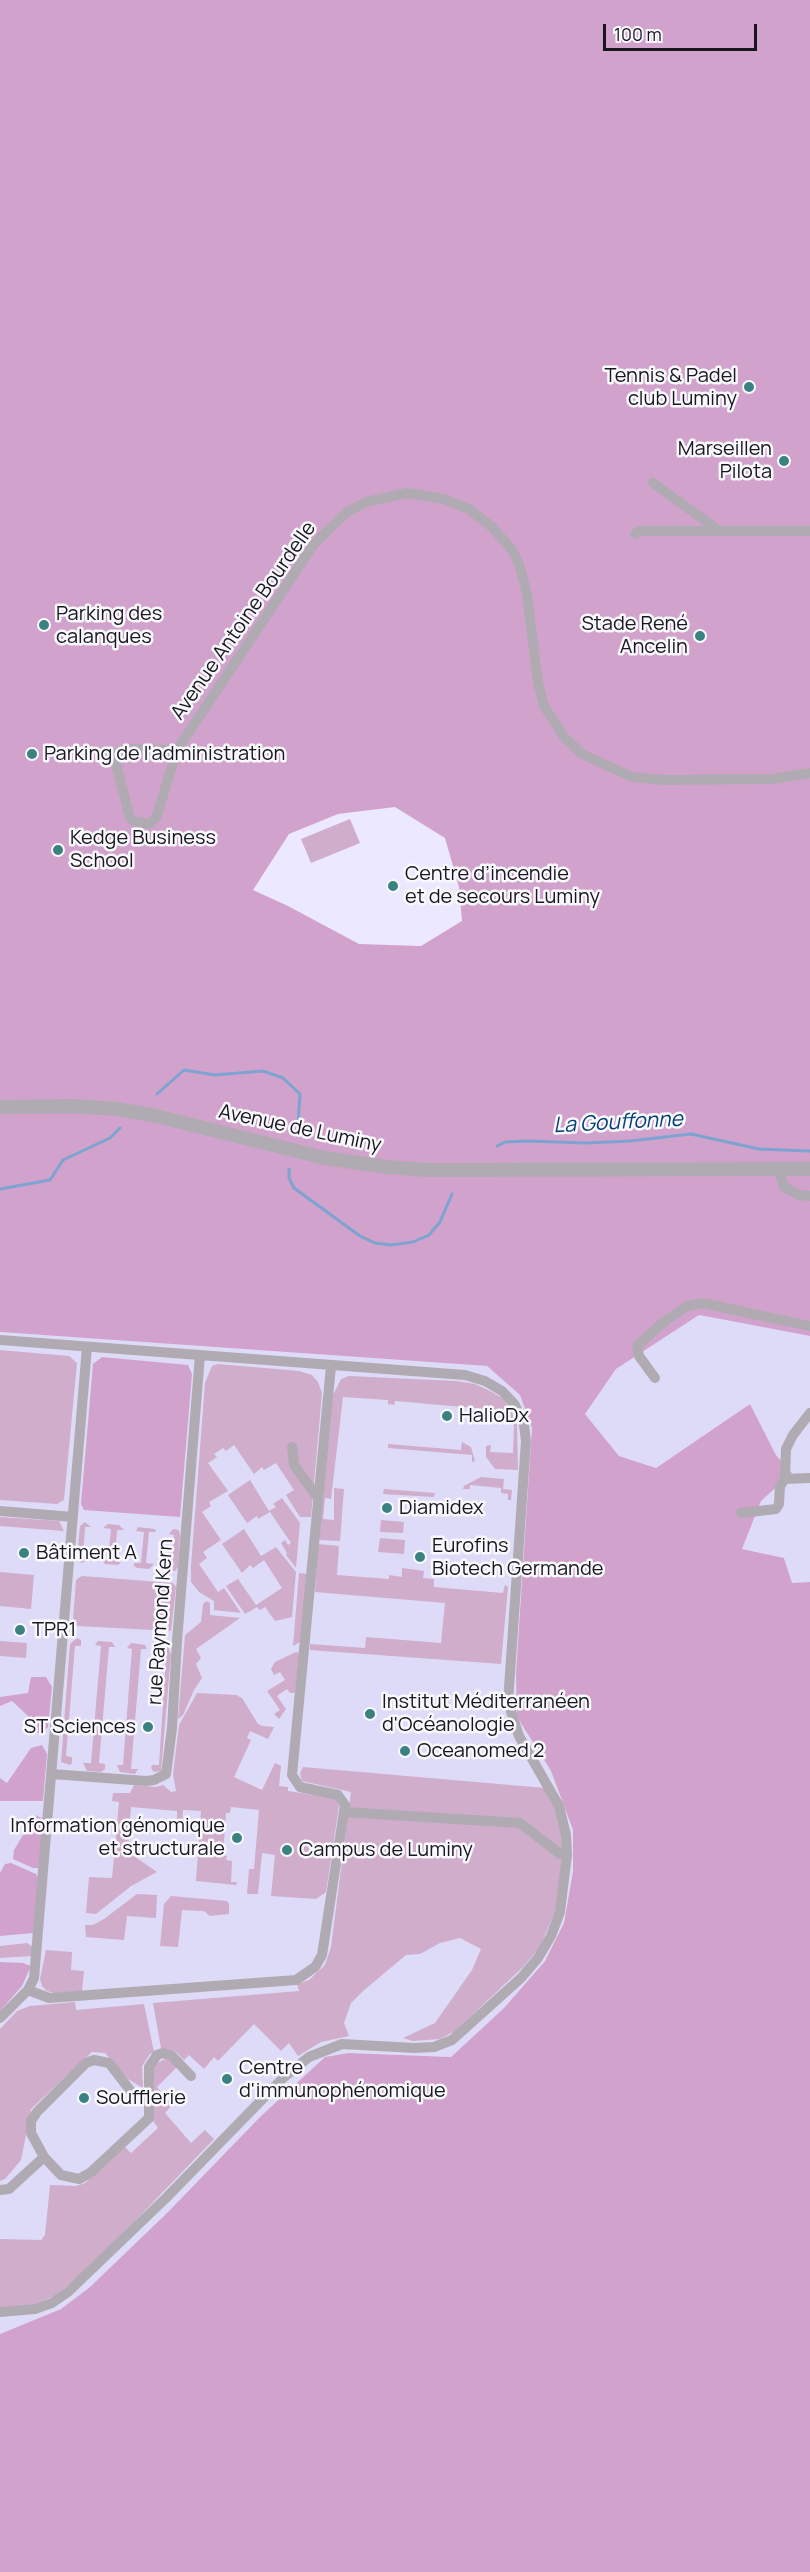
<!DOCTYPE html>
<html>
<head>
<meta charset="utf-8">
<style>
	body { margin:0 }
	#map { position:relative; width:810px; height:2572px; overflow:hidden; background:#ebe8ff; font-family:Manrope,sans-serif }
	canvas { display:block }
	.scale { position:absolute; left:603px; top:24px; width:154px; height:27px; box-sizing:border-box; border:3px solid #18171f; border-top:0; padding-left:8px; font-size:18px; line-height:21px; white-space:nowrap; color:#18171f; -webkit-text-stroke:4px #f9f8fd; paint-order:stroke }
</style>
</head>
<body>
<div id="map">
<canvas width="810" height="2572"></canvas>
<div class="scale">100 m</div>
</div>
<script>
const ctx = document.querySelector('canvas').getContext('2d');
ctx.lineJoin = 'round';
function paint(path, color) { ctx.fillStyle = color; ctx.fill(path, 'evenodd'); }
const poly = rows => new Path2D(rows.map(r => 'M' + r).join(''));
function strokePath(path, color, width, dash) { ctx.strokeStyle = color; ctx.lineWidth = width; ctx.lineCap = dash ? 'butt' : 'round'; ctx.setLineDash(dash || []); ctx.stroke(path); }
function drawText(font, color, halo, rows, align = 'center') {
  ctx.font = font + ' Manrope,sans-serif'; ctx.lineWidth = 5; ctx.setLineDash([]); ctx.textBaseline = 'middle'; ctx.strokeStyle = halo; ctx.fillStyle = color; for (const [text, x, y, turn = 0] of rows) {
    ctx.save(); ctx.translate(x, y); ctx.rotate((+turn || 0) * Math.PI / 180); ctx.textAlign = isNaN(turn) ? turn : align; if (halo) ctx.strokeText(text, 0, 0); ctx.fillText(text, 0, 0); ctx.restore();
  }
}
paint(poly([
	[699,1315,810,1336,810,1582,792,1584,784,1558,742,1549,761,1501,792,1473,776,1455,750,1404,656,1468,619,1456,585,1414,616,1369],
	[0,1332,487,1366,520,1395,532,1428,517,1717,551,1771,573,1830,573,1871,564,1923,545,1961,504,2008,451,2057,349,2053,325,2058,260,2117,167,2213,90,2287,61,2309,0,2334]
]), '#dedbf8');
paint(poly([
	[350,819,360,843,311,863,301,839],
	[0,1350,69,1356,77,1363,64,1500,57,1504,0,1500],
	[218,1364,299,1371,312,1375,318,1382,322,1393,311,1517,300,1517,286,1495,294,1490,276,1463,264,1470,262,1467,254,1474,234,1445,226,1451,223,1448,214,1454,217,1457,208,1463,228,1491,209,1502,211,1506,202,1512,221,1540,203,1552,207,1558,199,1564,218,1592,224,1588,241,1613,214,1610,214,1601,199,1592,191,1582,191,1566,205,1383,212,1366],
	[349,1376,456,1381,475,1384,492,1392,503,1399,510,1408,517,1425,518,1470,495,1469,486,1457,486,1446,491,1445,490,1452,513,1453,514,1426,508,1411,395,1401,394,1405,388,1404,388,1400,343,1397,331,1499,325,1498,323,1519,334,1520,334,1488,344,1489,340,1541,319,1540,333,1395,341,1379],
	[462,1442,471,1447,475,1461,472,1462,472,1455,388,1448,388,1444,461,1450],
	[481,1477,504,1479,503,1489,512,1490,511,1500,508,1500,508,1494,501,1493,501,1488,470,1485,470,1489,463,1489,464,1486],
	[250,1480,269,1511,276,1507,273,1504,282,1498,300,1523,296,1568,286,1555,287,1553,281,1543,285,1540,288,1545,291,1543,270,1512,258,1519,257,1516,247,1523,228,1495],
	[384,1489,435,1493,434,1497,383,1494],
	[0,1517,59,1521,64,1531,0,1526],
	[381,1520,404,1522,403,1533,380,1532],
	[85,1522,91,1527,85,1527,83,1558,89,1559,88,1561,81,1563,77,1558,80,1526],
	[108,1524,119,1525,124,1530,117,1530,115,1561,121,1562,118,1565,105,1564,101,1560,108,1560,111,1529,103,1528],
	[138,1527,155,1529,156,1532,149,1532,146,1563,154,1564,149,1569,137,1568,134,1566,134,1563,141,1563,144,1532,136,1531],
	[173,1529,179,1530,180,1536,178,1567,175,1571,168,1571,166,1563,172,1563,174,1535,169,1534],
	[244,1529,261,1556,276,1547,296,1572,292,1617,275,1621,265,1607,260,1610,257,1607,245,1614,226,1586,238,1579,256,1605,282,1588,264,1560,253,1568,250,1565,242,1573,222,1544],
	[380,1538,405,1540,404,1554,378,1552],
	[318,1544,339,1546,337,1575,389,1579,389,1575,402,1577,402,1568,424,1571,423,1578,434,1579,434,1587,503,1593,505,1585,508,1587,501,1664,310,1650,310,1644,365,1648,366,1637,441,1643,445,1603,315,1592],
	[0,1572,34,1575,31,1609,0,1606],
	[299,1573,307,1574,300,1642,293,1646],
	[82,1576,173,1583,176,1587,171,1631,77,1626,73,1620,76,1580],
	[206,1601,210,1603,210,1615,240,1618,196,1649,201,1658,196,1664,202,1678,194,1690,183,1715,178,1719,185,1635,201,1622,203,1604],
	[77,1638,81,1640,81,1646,75,1646,66,1756,72,1757,72,1763,70,1765,61,1762,70,1644],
	[0,1641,27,1643,26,1658,0,1656],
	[98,1641,112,1642,115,1647,109,1647,99,1763,105,1764,105,1769,101,1772,87,1771,83,1763,91,1763,101,1646,95,1645],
	[131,1643,145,1645,147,1649,141,1649,131,1769,138,1769,135,1774,120,1772,117,1765,123,1765,132,1649,127,1648],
	[168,1646,171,1655,161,1771,154,1772,151,1768,152,1765,159,1765,166,1657,165,1654,161,1654,161,1647],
	[296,1652,299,1653,295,1693,290,1693,287,1689,277,1696,286,1709,279,1719,274,1714,280,1710,267,1691,285,1680,280,1672,274,1675,271,1669,275,1662],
	[197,1693,236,1695,242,1698,258,1724,262,1726,274,1727,268,1739,250,1731,247,1738,251,1740,234,1777,262,1790,275,1763,281,1766,279,1786,288,1787,288,1791,335,1798,339,1806,326,1892,316,1899,271,1896,275,1855,262,1853,258,1894,247,1894,249,1869,254,1869,259,1810,231,1807,230,1813,226,1813,223,1855,227,1856,226,1860,232,1861,231,1882,237,1882,236,1885,196,1881,201,1811,183,1810,182,1822,177,1821,177,1811,131,1807,128,1852,157,1872,131,1886,96,1914,86,1913,89,1877,112,1878,119,1802,112,1801,113,1793,130,1793,134,1785,156,1787,163,1785,171,1792,176,1791,173,1774,179,1725],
	[303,1767,545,1788,558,1815,563,1838,563,1860,557,1907,540,1947,522,1968,455,2031,440,2039,413,2041,403,2038,435,2023,472,1970,481,1949,460,1938,440,1943,420,1954,406,1955,363,1991,351,2003,344,2023,349,2036,321,2042,298,2056,289,2043,281,2051,254,2024,218,2061,214,2057,204,2069,189,2055,184,2060,176,2052,161,2048,153,2003,299,1991,297,1984,309,1980,325,1965,331,1947,351,1792,302,1781,300,1773],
	[137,1894,157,1895,156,1918,127,1916,124,1940,86,1937,85,1925,93,1925,104,1919],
	[171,1896,227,1901,229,1904,229,1914,210,1916,204,1911,182,1910,178,1947,160,1946,164,1904],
	[27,1943,33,1947,32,1956,0,1958,0,1946],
	[46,1950,72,1952,71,1970,84,1971,82,1991,54,1993,47,1991,42,1986,40,1979],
	[75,2002,76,2010,144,2004,154,2052,150,2054,142,2066,143,2088,128,2079,105,2053,92,2052,31,2109,21,2160,5,2179,0,2181,0,2029,17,2011,30,2006],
	[165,2059,171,2061,177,2067,157,2087,162,2093,158,2096,159,2101,164,2105,169,2100,173,2104,165,2113,191,2143,205,2130,214,2139,108,2249,57,2295,35,2304,0,2308,0,2239,41,2240,45,2235,50,2185,76,2186,85,2183,125,2147,131,2153,158,2128,153,2121,153,2072,155,2064]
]), '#cfadcb');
paint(poly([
	[0,0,810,0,810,1336,699,1315,616,1369,585,1414,619,1456,656,1468,750,1404,776,1455,792,1473,761,1501,742,1549,784,1558,792,1583,810,1582,810,2572,0,2572,0,2334,61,2309,90,2287,167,2213,260,2117,325,2057,349,2053,451,2057,504,2008,545,1961,564,1923,573,1871,573,1830,551,1771,517,1717,516,1673,532,1428,520,1395,487,1366,0,1332],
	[395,807,445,838,459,887,462,921,421,946,359,944,288,906,253,890,289,834,338,814],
	[102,1357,188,1365,192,1374,180,1517,84,1510,81,1504,93,1364],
	[31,1677,46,1677,52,1687,48,1727,42,1733,32,1733,28,1716,12,1701,0,1706,0,1697,28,1693],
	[42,1745,47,1754,43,1801,0,1801,0,1778,7,1783,31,1748],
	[35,1815,44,1819,40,1868,33,1868,13,1859,14,1850],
	[11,1863,36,1874,39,1879,33,1933,0,1936,0,1873,5,1864],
	[0,1962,23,1963,31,1966,22,1986,0,2011]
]), '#d1a3cc');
strokePath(poly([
	[157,1094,184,1070,215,1075,263,1071,283,1078,300,1094,298,1125],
	[497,1146,505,1142,528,1141,587,1143,630,1141,691,1134,759,1149,810,1151],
	[289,1169,289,1178,294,1188,360,1236,375,1243,391,1245,413,1242,429,1235,440,1222,452,1194],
	[0,1189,50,1180,63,1160,110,1138,120,1128]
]), '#7da3d0', 3);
strokePath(poly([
	[653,483,718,530],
	[635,534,639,531,810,531],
	[177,750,125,749,117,752,115,760,130,818,133,821,149,824,156,818,177,750,314,544,347,512,366,502,407,493,444,499,469,509,492,527,512,550,519,564,527,594,538,683,544,706,564,737,582,754,632,777,664,780,773,779,810,773],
	[779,1170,784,1187,799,1195,810,1196],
	[0,1340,465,1375,485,1381,502,1391,515,1405,524,1425,526,1441,508,1702,519,1736,559,1806,566,1835,567,1855,560,1912,551,1936,538,1958,521,1978,452,2040,434,2047,414,2048,342,2044,309,2057,284,2077,166,2198,68,2292,52,2303,35,2309,0,2312],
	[655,1378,639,1356,637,1346,660,1325,687,1306,702,1303,810,1326],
	[292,1447,294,1465,318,1498],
	[785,1479,786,1449,793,1435,810,1413],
	[0,1511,73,1517],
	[741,1513,776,1509,779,1504,780,1486,785,1479,810,1478],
	[52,1774,146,1781,154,1780,166,1774,172,1728,177,1641,200,1355],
	[344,1812,520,1823,560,1854,567,1855],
	[28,1990,49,1998,296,1980,315,1967,322,1955,345,1805,338,1795,300,1787,292,1775,331,1366],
	[0,2018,28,1990,34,1978,87,1347],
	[44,2157,31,2133,31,2121,37,2112,86,2063,94,2060,109,2063,133,2094,149,2095],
	[0,2190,9,2189,44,2157,61,2175,79,2179,90,2173,149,2118,149,2067,157,2055,163,2053,172,2056,191,2076]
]), '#b0abb3', 10);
strokePath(poly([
	[0,1107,73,1106,117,1109,156,1116,325,1158,387,1167,427,1170,810,1169]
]), '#b0abb3', 14);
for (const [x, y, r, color] of [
	[749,387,6,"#3a8282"],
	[784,461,6,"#3a8282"],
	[44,625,6,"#3a8282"],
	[700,636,6,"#3a8282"],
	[32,754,6,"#3a8282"],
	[58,850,6,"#3a8282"],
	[393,886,6,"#3a8282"],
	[447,1416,6,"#3a8282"],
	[387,1508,6,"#3a8282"],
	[24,1553,6,"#3a8282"],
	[420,1557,6,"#3a8282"],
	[20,1630,6,"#3a8282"],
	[370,1714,6,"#3a8282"],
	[148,1727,6,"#3a8282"],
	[405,1751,6,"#3a8282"],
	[237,1838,6,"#3a8282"],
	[287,1850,6,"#3a8282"],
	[227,2079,6,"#3a8282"],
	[84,2098,6,"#3a8282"]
]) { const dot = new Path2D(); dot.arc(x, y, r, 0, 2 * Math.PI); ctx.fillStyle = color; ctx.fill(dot); strokePath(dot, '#f9f8fd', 2); }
drawText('20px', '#18171f', '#f9f8fd', [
	["Tennis & Padel",737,376,"right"],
	["club Luminy",737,399,"right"],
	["Marseillen",772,449,"right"],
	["Pilota",772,472,"right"],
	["Parking des",56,614],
	["calanques",56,637],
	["Stade René",688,624,"right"],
	["Ancelin",688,647,"right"],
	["Parking de l'administration",44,754],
	["Kedge Business",70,838],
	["School",70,861],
	["Centre d’incendie",405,874],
	["et de secours Luminy",405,897],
	["HalioDx",459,1416],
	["Diamidex",399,1508],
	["Eurofins",432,1546],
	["Biotech Germande",432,1569],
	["Bâtiment A",36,1553],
	["TPR1",32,1630],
	["Institut Méditerranéen",382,1702],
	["d'Océanologie",382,1725],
	["ST Sciences",136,1727,"right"],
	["Oceanomed 2",417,1751],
	["Information génomique",225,1826,"right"],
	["et structurale",225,1849,"right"],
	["Campus de Luminy",299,1850],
	["Centre",239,2068],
	["d'immunophénomique",239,2091],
	["Soufflerie",96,2098]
], 'left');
drawText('20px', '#18171f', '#f9f8fd', [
	["Avenue Antoine Bourdelle",244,621,-55],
	["Avenue de Luminy",300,1129,12],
	["rue Raymond Kern",161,1622,-86]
]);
drawText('italic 21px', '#033e74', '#f9f8fd', [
	["La Gouffonne",618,1123,-3]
]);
</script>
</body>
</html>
